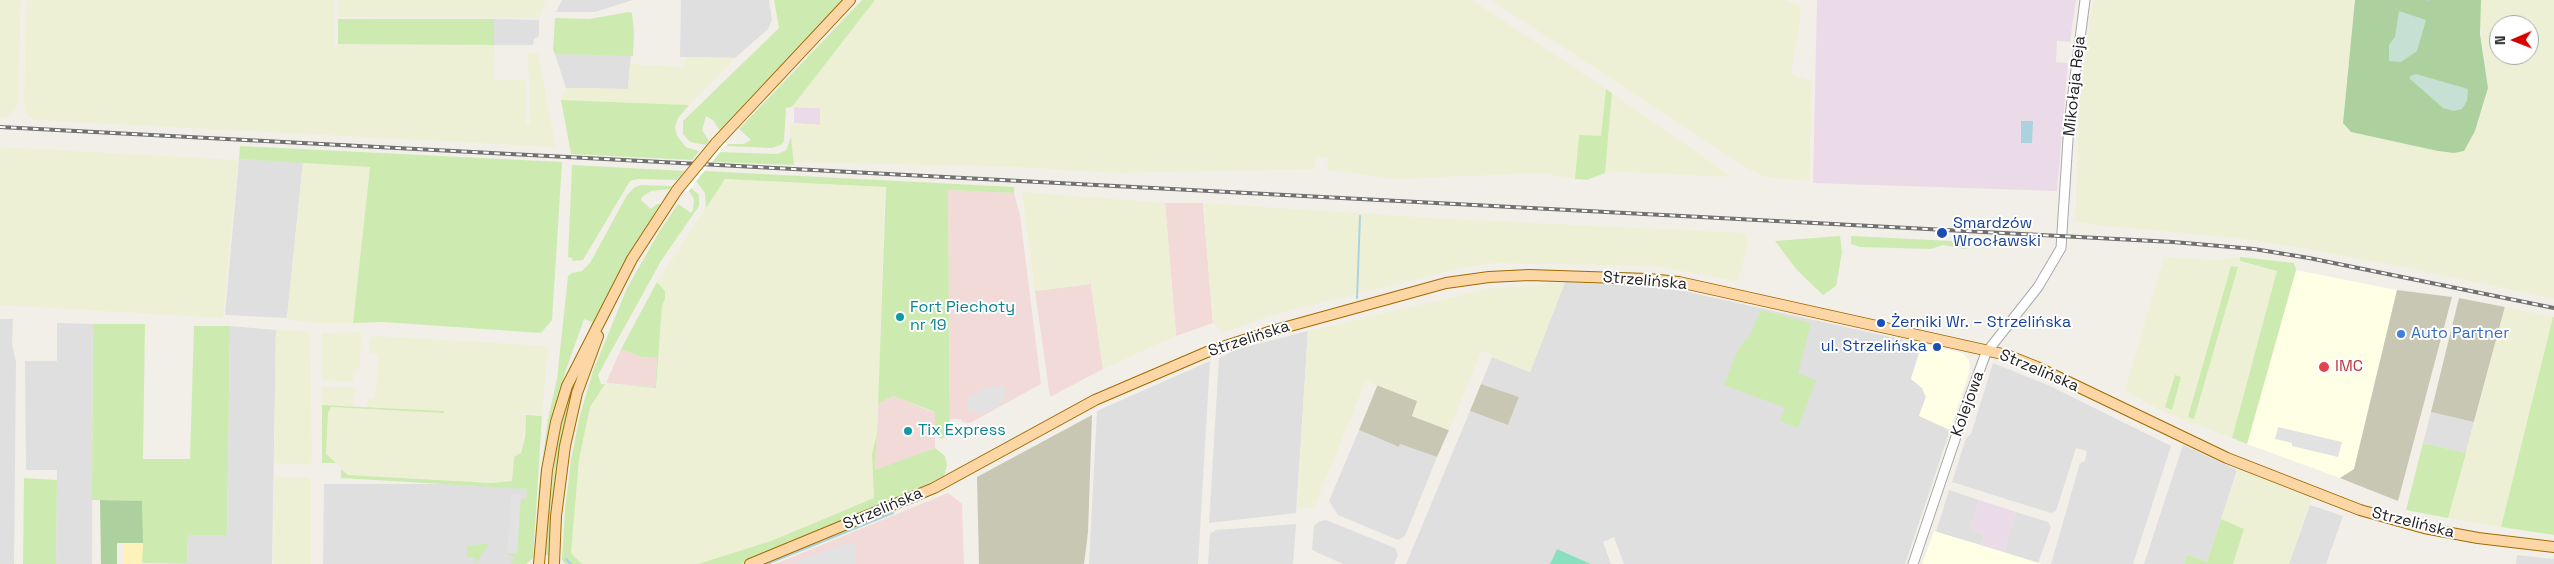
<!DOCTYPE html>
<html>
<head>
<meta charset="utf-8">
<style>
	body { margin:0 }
	#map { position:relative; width:2554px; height:564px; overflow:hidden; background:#f2efe9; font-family:"Space Grotesk",sans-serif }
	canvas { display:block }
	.north { position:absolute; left:2489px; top:15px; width:50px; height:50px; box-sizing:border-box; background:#fff; border:1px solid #a7a7a7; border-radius:50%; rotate:269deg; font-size:14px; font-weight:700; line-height:20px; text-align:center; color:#222 }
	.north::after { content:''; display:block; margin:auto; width:18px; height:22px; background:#d40000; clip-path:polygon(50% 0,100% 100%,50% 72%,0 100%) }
</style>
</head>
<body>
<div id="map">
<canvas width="2554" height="564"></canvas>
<div class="north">N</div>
</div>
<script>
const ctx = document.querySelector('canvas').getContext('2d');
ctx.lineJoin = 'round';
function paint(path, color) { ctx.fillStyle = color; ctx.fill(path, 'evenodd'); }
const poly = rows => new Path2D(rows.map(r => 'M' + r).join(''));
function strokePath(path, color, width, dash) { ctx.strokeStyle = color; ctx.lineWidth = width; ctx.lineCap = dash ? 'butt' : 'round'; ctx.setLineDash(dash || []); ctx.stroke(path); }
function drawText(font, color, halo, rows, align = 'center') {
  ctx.font = font + ' "Space Grotesk",sans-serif'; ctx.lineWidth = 4; ctx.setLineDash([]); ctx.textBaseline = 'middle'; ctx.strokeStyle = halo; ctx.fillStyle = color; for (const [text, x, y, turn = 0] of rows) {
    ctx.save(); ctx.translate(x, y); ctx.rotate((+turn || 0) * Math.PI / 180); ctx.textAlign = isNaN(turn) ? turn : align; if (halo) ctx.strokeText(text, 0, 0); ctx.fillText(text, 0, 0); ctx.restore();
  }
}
paint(poly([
	[562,0,633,0,595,12,556,12],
	[681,0,769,0,772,20,768,29,735,58,680,57],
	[494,19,539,20,539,36,534,39,533,45,494,45],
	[555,54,631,55,628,89,566,88],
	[239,159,303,162,287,318,225,315],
	[1565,282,1666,287,1922,344,1911,378,1922,388,1926,397,1919,416,1950,430,1905,564,1624,564,1614,537,1603,542,1611,564,1591,564,1557,549,1550,564,1406,564,1470,411,1508,425,1519,397,1481,384,1492,357,1530,372],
	[0,319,13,319,12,344,16,362,14,564,0,564],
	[57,323,93,324,92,564,56,564,57,470,26,470,25,361,57,361],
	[230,326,276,330,272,564,142,564,187,563,188,535,227,535],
	[1308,331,1296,513,1209,523,1219,358,1238,349],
	[1210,361,1198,564,1089,564,1097,411],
	[1993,363,2050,386,2171,446,2133,564,2051,564,2080,463,2085,461,2087,451,2076,448,2056,511,2051,513,1952,482,1966,438,1971,434],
	[2431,412,2474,422,2466,453,2423,443],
	[1359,430,1399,447,1400,444,1437,457,1405,536,1398,540,1338,515,1329,501],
	[2183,445,2237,470,2207,562,2187,554,2184,564,2144,564],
	[324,484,452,484,535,489,516,564,323,564],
	[1949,490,1979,500,1970,529,1984,534,1981,545,1936,532],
	[2310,505,2343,516,2326,564,2289,564],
	[2016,512,2048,522,2051,527,2038,563,2004,552],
	[1326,520,1395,548,1398,555,1394,564,1343,564,1312,550,1314,526,1320,521],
	[1296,524,1293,564,1208,564,1210,534,1216,530],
	[2517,555,2554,559,2554,564,2516,564]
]), '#e0dfdf');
paint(poly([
	[948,190,1014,193,1020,215,1041,384,970,423,962,422,962,419,950,419],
	[1165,203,1203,203,1213,323,1176,336],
	[1091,284,1103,369,1050,397,1035,291],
	[621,349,642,357,657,358,655,387,606,383],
	[893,396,935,413,935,448,875,471,878,404],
	[948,493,962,504,964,564,775,564]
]), '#f2dad9');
paint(poly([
	[1817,0,2076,0,2070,42,2057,41,2056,62,2068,63,2057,191,1813,183],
	[794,107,820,108,820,125,794,123],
	[1979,500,2016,512,2004,552,1981,545,1984,534,1970,529]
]), '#ebdbe8');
paint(poly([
	[2296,270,2397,290,2354,470,2340,478,2247,444],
	[1922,344,1962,353,1969,360,1970,370,1950,430,1919,416,1926,397,1922,388,1911,379],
	[1934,531,2042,564,1922,564]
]), '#ffffe5');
paint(poly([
	[2397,290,2452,297,2398,501,2340,478,2354,469],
	[2459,298,2505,307,2474,422,2431,412],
	[1378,384,1418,401,1412,416,1449,430,1437,457,1400,444,1399,447,1359,430],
	[1481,384,1519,397,1508,425,1470,411],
	[1092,415,1088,532,1084,564,979,564,977,477]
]), '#c7c7b4');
paint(poly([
	[0,0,21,0,18,101,15,110,7,117,0,118],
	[27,0,334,0,333,45,335,50,338,44,495,45,493,80,525,80,526,124,530,124,528,54,538,53,556,147,34,120,26,114,24,102],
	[339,0,546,0,539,17,534,18,338,17],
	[875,0,1472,0,1606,89,1601,137,1579,135,1575,179,1542,173,1394,179,1328,170,1327,158,1316,157,1315,168,1308,169,1119,173,1017,167,794,162,789,123,820,125,820,108,792,107],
	[1491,0,1784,0,1798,4,1801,13,1791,75,1812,81,1809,181,1765,177,1745,167],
	[2093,0,2355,0,2343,123,2351,132,2454,153,2464,151,2475,131,2486,98,2488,88,2479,15,2481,0,2554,0,2554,299,2395,265,2288,246,2237,238,2097,225,2075,221,2079,109],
	[2499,25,2529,25,2529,55,2499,55],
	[685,57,735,58,689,105,561,100,566,88,628,89,630,64,684,67],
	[1612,93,1732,177,1624,172,1605,173],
	[0,147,238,160,223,318,0,305],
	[303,162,370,167,353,323,319,323,290,320,287,318],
	[725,179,885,186,877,434,872,454,875,498,771,541,713,561,698,564,582,564,571,553,579,460,590,407,605,384,656,388,662,306,665,299,665,291,657,282],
	[1022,192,1165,203,1176,336,1103,369,1091,284,1035,291],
	[1203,203,1449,219,1745,233,1748,244,1738,281,1654,266,1495,263,1461,268,1279,313,1222,333,1220,329,1213,323],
	[2164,257,2217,260,2240,257,2240,262,2277,271,2232,438,2162,411,2125,390],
	[1565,282,1530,372,1494,358,1482,350,1449,430,1412,416,1417,401,1366,381,1314,507,1297,509,1308,331,1487,289],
	[2505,307,2553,317,2501,527,2448,518],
	[276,330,306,331,310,335,312,461,308,465,274,463],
	[361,332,360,366,353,374,353,382,322,380,322,333],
	[375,336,548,346,542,415,467,412,526,415,521,453,514,457,512,481,491,483,348,475,326,454,328,413,331,407,444,413,443,411,367,407,368,399,374,398,379,364,377,354,369,353,370,338],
	[322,387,356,387,353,406,322,405],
	[2240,466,2312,495,2289,564,2233,564,2244,529,2221,519],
	[274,477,307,477,311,479,311,564,273,564]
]), '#eef0d5');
paint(poly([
	[774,0,843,0,720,131,713,120,706,116,702,130,709,141,706,145,690,142,683,134,683,121,779,28],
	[862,0,875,0,792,107,786,108,784,141,781,145,771,148,727,146,728,144,744,144,751,140,739,129],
	[629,12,632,13,634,31,633,56,555,54,553,50,555,18,589,19],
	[338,19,494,19,494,45,338,44],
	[1606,89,1612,93,1605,173,1587,180,1575,179,1579,135,1601,136],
	[561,100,689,105,678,118,675,127,677,136,686,147,699,151,692,160,571,154],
	[791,137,794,165,712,162,720,152,778,154,786,150],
	[240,146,562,162,552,320,541,333,383,322,353,323,370,167,239,159],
	[572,165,685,171,677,180,638,179,630,181,583,260,573,261,572,258,568,257],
	[704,171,1014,187,1014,193,948,190,950,435,941,439,935,434,935,413,932,411,893,396,878,404,886,187,725,179,706,208,705,193,696,181],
	[641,185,672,186,670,189,651,191,642,197,641,200,651,209,657,204,661,204,643,232,586,338,592,322,584,319,565,373,552,422,535,554,539,487,548,419,557,379,568,276,572,273,582,271,590,263,627,195,635,187],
	[691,188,699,195,699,206,661,261,598,375,601,384,655,387,657,358,642,357,621,349,657,282,665,291,665,299,662,306,656,388,605,384,590,407,579,460,571,553,582,564,565,564,562,560,565,509,571,460,579,419,593,371,627,288,659,232,678,204,691,213,693,210,694,199,689,191],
	[1840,236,1842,253,1836,286,1823,295,1797,270,1775,241],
	[1851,236,1912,239,1970,242,1966,249,1943,245,1931,249,1860,247,1851,244],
	[2240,257,2294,263,2296,270,2247,444,2232,438,2277,271,2240,261],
	[2231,266,2238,267,2194,419,2188,417],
	[1761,310,1811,323,1798,373,1816,380,1798,428,1780,421,1785,408,1724,385,1737,352,1745,340,1748,339],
	[2553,317,2554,317,2554,535,2501,527],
	[93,324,145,324,143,459,190,459,194,326,230,326,227,535,188,535,187,563,142,563,142,501,92,500],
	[2175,375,2181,377,2172,410,2165,407],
	[571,393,555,481,549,555,545,555,556,446,563,411],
	[322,405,444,411,444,413,331,407,328,413,326,454,336,463,322,463],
	[526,415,542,416,533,558,526,564,511,564,515,558,506,553,517,553,520,499,526,499,527,489,341,478,341,469,348,475,491,483,512,481,514,457,521,453,525,437],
	[877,434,875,470,935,448,945,456,947,465,944,476,906,494,761,557,741,564,698,564,771,541,874,498,872,454],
	[2423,443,2466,453,2448,518,2406,510],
	[24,478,57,480,56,564,23,564],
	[2221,519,2244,529,2233,564,2184,564,2187,554,2207,562],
	[489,543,476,564,475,558,467,557,467,546]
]), '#cdebb0');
paint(poly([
	[2355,0,2481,0,2480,34,2488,88,2475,131,2464,151,2454,153,2438,151,2351,132,2343,123],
	[100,500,142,501,143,543,117,543,117,564,101,564]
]), '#add19e');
paint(poly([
	[2399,11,2426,20,2417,51,2401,62,2389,61,2389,45,2395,37],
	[2416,74,2468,89,2467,101,2462,109,2453,111,2443,108,2410,79,2410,76]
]), '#c6e0d4');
paint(poly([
	[124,543,143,543,142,564,123,564]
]), '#fff1ba');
paint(poly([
	[1557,549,1591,564,1550,564]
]), '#88e0be');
paint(poly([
	[1005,386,1005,402,999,402,999,406,994,409,994,407,989,407,989,412,984,412,984,414,968,411,968,399,984,387],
	[2278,427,2342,442,2338,457,2292,446,2292,443,2275,439],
	[511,494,521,495,517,553,507,553],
	[845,544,855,544,855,564,789,564]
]), '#e2e2e2');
paint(poly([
	[2021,121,2033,121,2032,143,2021,143]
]), '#aad3df');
paint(poly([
	[709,142,727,143,688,191,670,189]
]), '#fff');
strokePath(poly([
	[2427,0,2429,0],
	[1357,298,1360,216],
	[566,559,571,564],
	[767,564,893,513]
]), '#aad3df', 2);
const minor = poly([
	[1913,564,1968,401,1986,353,2038,287,2061,248,2069,124,2085,0]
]);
const major = poly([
	[716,143,850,0],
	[539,564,547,470,556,422,567,386,632,259,677,190],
	[554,564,556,516,565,446,577,393,598,336],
	[750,564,934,488,1095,400,1207,352,1272,331,1446,283,1489,277,1529,275,1648,279,1679,282,2007,355,2037,367,2227,458,2360,510,2424,528,2478,538,2554,547]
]);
strokePath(minor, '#a9a9a9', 11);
strokePath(major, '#a06b00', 12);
strokePath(minor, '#fff', 9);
strokePath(major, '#fcd6a4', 10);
const rail = poly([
	[0,127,2173,242,2254,249,2309,258,2554,308]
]);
strokePath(rail, '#707070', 4);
strokePath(rail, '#fff', 2, [5.5]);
const majorBridge = poly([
	[677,190,716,143]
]);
strokePath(majorBridge, '#a06b00', 12, []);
strokePath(majorBridge, '#fcd6a4', 10);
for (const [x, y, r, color] of [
	[1942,233,6,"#1a4fb4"],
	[900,317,5,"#0f9aa8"],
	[1881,323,5,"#1a4fb4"],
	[2401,334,5,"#3f7fe0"],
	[1937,347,5,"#1a4fb4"],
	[2324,367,6,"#e0444e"],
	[908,431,5,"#0f9aa8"]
]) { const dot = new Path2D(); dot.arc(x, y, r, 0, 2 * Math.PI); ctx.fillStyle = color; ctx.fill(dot); strokePath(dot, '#fff', 2); }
drawText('16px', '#222', '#fff', [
	["Mikołaja Reja",2075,86,-84],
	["Strzelińska",1645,281,5],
	["Strzelińska",1249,339,-18],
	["Strzelińska",2039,371,23],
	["Kolejowa",1968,404,-70],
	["Strzelińska",883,509,-23],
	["Strzelińska",2413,523,14]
]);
drawText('16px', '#164399', '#fff', [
	["Smardzów",1953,224],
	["Wrocławski",1953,242],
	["Żerniki Wr. – Strzelińska",1891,323],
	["ul. Strzelińska",1927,347,"right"]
], 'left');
drawText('16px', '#0d838f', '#fff', [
	["Fort Piechoty",910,308],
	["nr 19",910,326],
	["Tix Express",918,431]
], 'left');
drawText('16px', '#366cbe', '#fff', [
	["Auto Partner",2411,334]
], 'left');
drawText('16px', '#be3a42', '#fff', [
	["IMC",2335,367]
], 'left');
</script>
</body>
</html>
